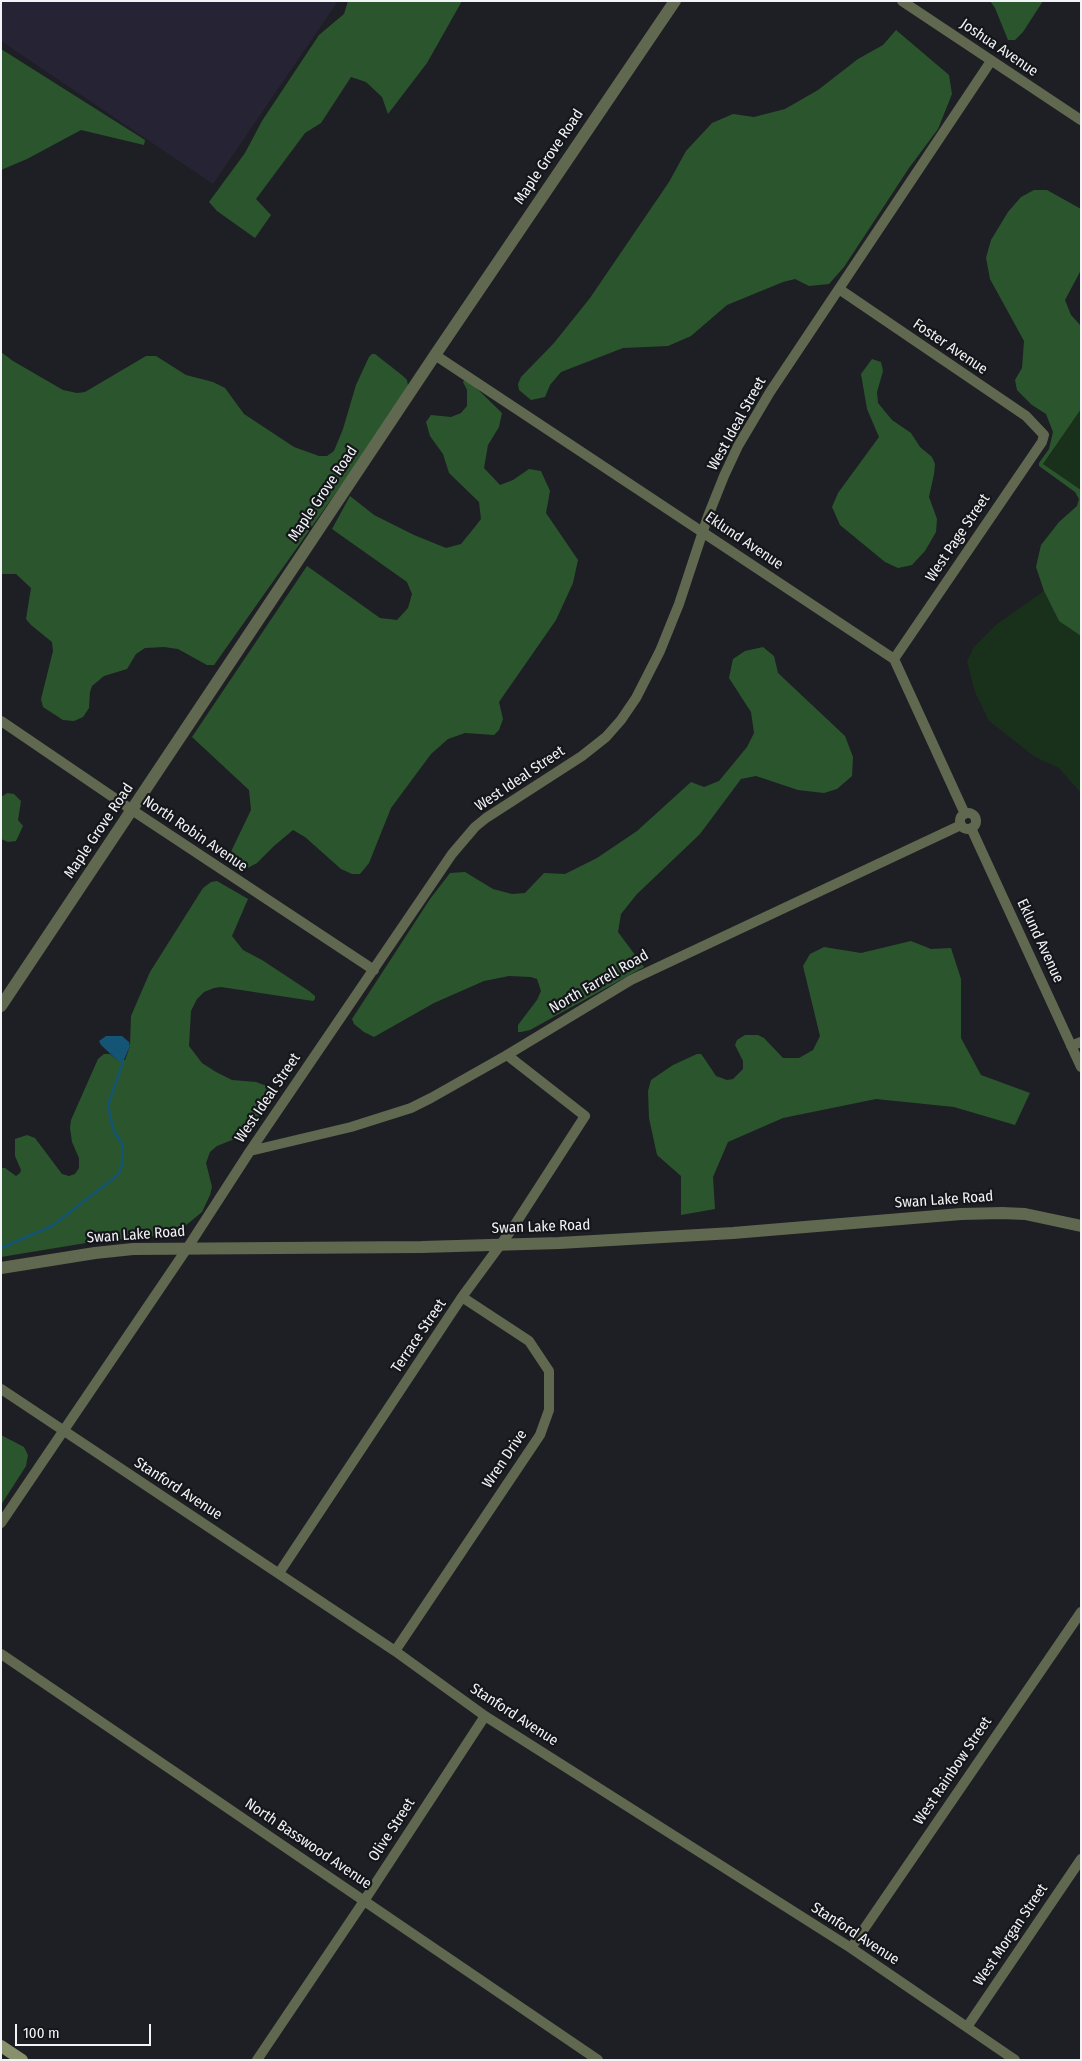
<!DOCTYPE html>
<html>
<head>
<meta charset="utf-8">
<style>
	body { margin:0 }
	#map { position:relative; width:1082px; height:2061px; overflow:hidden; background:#1d1f24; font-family:"Fira Sans Condensed",sans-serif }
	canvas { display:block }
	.frame { position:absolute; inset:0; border:2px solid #f1f3f6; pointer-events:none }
	.scale { position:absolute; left:15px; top:2024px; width:136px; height:22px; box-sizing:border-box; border:2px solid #f1f3f6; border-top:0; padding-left:6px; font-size:15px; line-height:18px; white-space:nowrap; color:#f1f3f6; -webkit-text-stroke:4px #14161a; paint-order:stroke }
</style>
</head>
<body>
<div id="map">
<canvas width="1082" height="2061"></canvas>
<div class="frame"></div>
<div class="scale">100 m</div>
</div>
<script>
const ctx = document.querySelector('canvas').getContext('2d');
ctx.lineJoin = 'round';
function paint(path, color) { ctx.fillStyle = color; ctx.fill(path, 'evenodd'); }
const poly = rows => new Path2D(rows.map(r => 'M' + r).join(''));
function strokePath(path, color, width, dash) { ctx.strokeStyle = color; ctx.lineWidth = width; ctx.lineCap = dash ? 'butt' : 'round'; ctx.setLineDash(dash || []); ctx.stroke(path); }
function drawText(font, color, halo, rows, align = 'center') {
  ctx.font = font + ' "Fira Sans Condensed",sans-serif'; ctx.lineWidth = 4.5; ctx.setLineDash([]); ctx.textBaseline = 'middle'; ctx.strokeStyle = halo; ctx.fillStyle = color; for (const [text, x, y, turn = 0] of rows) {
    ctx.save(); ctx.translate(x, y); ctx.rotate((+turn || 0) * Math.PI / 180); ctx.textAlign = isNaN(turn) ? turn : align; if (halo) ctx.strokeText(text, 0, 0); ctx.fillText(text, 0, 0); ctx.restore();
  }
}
paint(poly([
	[1,1,338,1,213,184,1,41]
]), '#262434');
paint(poly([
	[1081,409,1081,490,1043,464],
	[1044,591,1059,621,1081,636,1081,793,1059,768,1035,757,989,721,975,692,967,661,974,647,997,624]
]), '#19311a');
paint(poly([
	[348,1,462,1,427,63,388,114,382,97,366,82,351,77,321,123,305,133,256,199,271,215,255,238,217,211,209,202,245,153,262,121,319,35,344,14],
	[990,1,1043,1,1023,32,1015,40,1008,40,995,8],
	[896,30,949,75,952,94,938,129,909,168,844,267,829,284,809,286,795,279,783,282,727,305,691,336,668,346,623,348,561,372,550,385,545,397,531,400,519,390,518,384,521,377,554,343,590,298,669,182,686,151,712,123,733,114,754,117,785,109,818,90,858,59,883,45],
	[1,49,145,140,144,145,81,130,27,159,1,170],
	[1034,190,1047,190,1081,209,1081,270,1065,300,1071,315,1081,326,1081,409,1043,464,1081,490,1081,636,1059,621,1044,591,1036,567,1041,545,1059,522,1077,506,1079,499,1075,492,1039,466,1039,463,1049,449,1053,432,1046,414,1032,405,1017,390,1015,380,1022,368,1024,341,990,279,986,258,991,240,1008,212,1021,197],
	[1,352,13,361,63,390,77,393,85,392,146,356,156,356,186,375,213,382,225,388,244,414,294,447,319,456,327,456,334,451,343,429,356,385,369,357,372,354,375,354,403,376,407,380,408,386,352,470,214,665,207,665,178,649,164,647,145,648,136,654,127,669,104,676,92,686,90,692,89,708,83,717,74,721,63,720,43,707,41,699,53,651,52,642,31,625,26,619,31,588,16,574,1,574],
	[872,359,881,362,883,371,877,392,878,403,892,420,911,433,920,447,932,457,935,464,934,474,929,497,937,519,936,532,925,551,912,565,898,568,885,562,840,525,832,507,838,493,879,437,867,409,861,374],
	[466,378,502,413,499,427,488,445,484,468,500,485,513,480,529,469,541,471,550,491,546,513,578,560,573,583,556,620,499,702,503,719,499,730,494,735,465,733,448,739,431,754,391,808,369,863,360,874,352,874,341,869,305,837,293,830,274,846,257,863,242,871,227,860,251,810,249,790,192,737,307,566,380,618,397,620,408,608,412,594,407,582,332,529,350,496,374,515,414,535,446,548,461,544,474,528,481,519,479,502,449,473,443,454,430,436,426,422,431,415,451,417,461,413,467,406,467,390,463,382],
	[763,647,774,656,778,673,845,736,853,757,852,776,837,789,824,793,798,790,756,776,741,779,700,834,637,894,621,914,618,932,644,967,530,1030,521,1032,518,1032,518,1025,537,1000,541,991,537,979,531,977,509,976,484,981,434,1003,374,1037,364,1032,354,1024,352,1019,430,899,450,873,465,872,493,889,512,894,525,893,544,873,565,874,597,858,637,831,691,782,704,787,719,781,747,747,754,733,751,712,729,678,733,659,745,651],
	[7,793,14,794,21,801,18,820,23,826,16,841,8,842,1,839,1,797],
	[217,881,248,899,232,936,243,950,262,960,309,991,315,996,315,999,313,1001,221,987,214,988,204,992,197,999,191,1011,189,1046,202,1063,216,1072,232,1080,256,1082,267,1086,273,1089,275,1095,250,1131,242,1136,217,1146,210,1152,206,1163,212,1187,210,1195,202,1212,179,1231,164,1235,92,1242,1,1257,1,1168,5,1168,16,1176,20,1173,21,1170,15,1156,15,1139,27,1135,35,1138,62,1174,69,1176,75,1174,79,1168,79,1158,72,1142,70,1128,71,1120,98,1059,104,1054,110,1054,117,1060,125,1060,130,1046,131,1016,150,972,203,888,211,882],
	[911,941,931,949,951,948,961,979,961,1038,981,1075,1030,1093,1015,1125,954,1107,876,1099,783,1118,728,1142,713,1177,715,1209,681,1215,681,1176,657,1155,649,1118,648,1091,651,1080,673,1065,697,1054,701,1054,704,1058,716,1076,727,1080,733,1079,743,1069,743,1061,735,1045,737,1040,745,1035,758,1035,764,1038,783,1058,799,1058,813,1050,820,1036,803,966,810,954,824,947,861,953],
	[1,1435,24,1447,28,1455,26,1466,1,1505]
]), '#2b562d');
paint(poly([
	[106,1036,122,1036,129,1042,130,1046,123,1062,117,1060,101,1045,99,1041]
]), '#145575');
strokePath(poly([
	[1,1248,52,1226,119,1174,122,1164,123,1146,113,1129,108,1105,123,1062]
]), '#145575', 2.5);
strokePath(poly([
	[902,1,1081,120],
	[839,289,1026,416,1044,435,1042,442,894,659],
	[435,355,894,659,965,814],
	[1,721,132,810,374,970],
	'960 821a8 8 0 1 1 16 0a8 8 0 1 1-16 0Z',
	[971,828,1081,1067],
	[1071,1046,1081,1042],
	[250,1151,351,1127,411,1108,431,1098,507,1055,631,980,961,825],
	[1,1389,395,1651,485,1716,851,1948,1015,2060],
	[1,1523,188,1247,250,1151,452,854,475,827,486,818,582,756,606,737,621,720,636,698,660,651,679,604,708,516,724,476,738,446,770,392,991,61],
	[279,1573,462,1297,512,1229,585,1116,507,1055],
	[395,1651,540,1435,549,1410,549,1371,529,1341,462,1297],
	[1,1654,598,2060],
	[851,1948,1081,1612],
	[967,2027,1081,1859],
	[257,2060,364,1901,485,1716]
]), '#616850', 10);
strokePath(poly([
	[1,1006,435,355,675,1],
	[1,1268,95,1253,133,1249,422,1247,559,1243,733,1233,961,1214,1002,1213,1025,1214,1081,1226]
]), '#616850', 12);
strokePath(poly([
	[1,2046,22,2060]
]), '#87926c', 12);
drawText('15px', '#f1f3f6', '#14161a', [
	["Joshua Avenue",999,48,34],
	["Maple Grove Road",549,157,-56],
	["Foster Avenue",950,347,34],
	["West Ideal Street",737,424,-61],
	["Maple Grove Road",323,494,-56],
	["West Page Street",958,538,-56],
	["Eklund Avenue",744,541,34],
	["West Ideal Street",520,779,-34],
	["Maple Grove Road",99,831,-56],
	["North Robin Avenue",195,834,34],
	["Eklund Avenue",1040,941,65],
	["North Farrell Road",599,982,-30],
	["West Ideal Street",268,1098,-56],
	["Swan Lake Road",944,1200,-4],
	["Swan Lake Road",541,1227,-2],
	["Swan Lake Road",136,1235,-4],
	["Terrace Street",419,1336,-56],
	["Wren Drive",505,1459,-56],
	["Stanford Avenue",178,1489,33],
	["Stanford Avenue",514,1715,33],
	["West Rainbow Street",953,1771,-56],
	["Olive Street",392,1830,-57],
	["North Basswood Avenue",308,1844,34],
	["Stanford Avenue",855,1934,33],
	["West Morgan Street",1011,1935,-56]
]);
</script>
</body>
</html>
